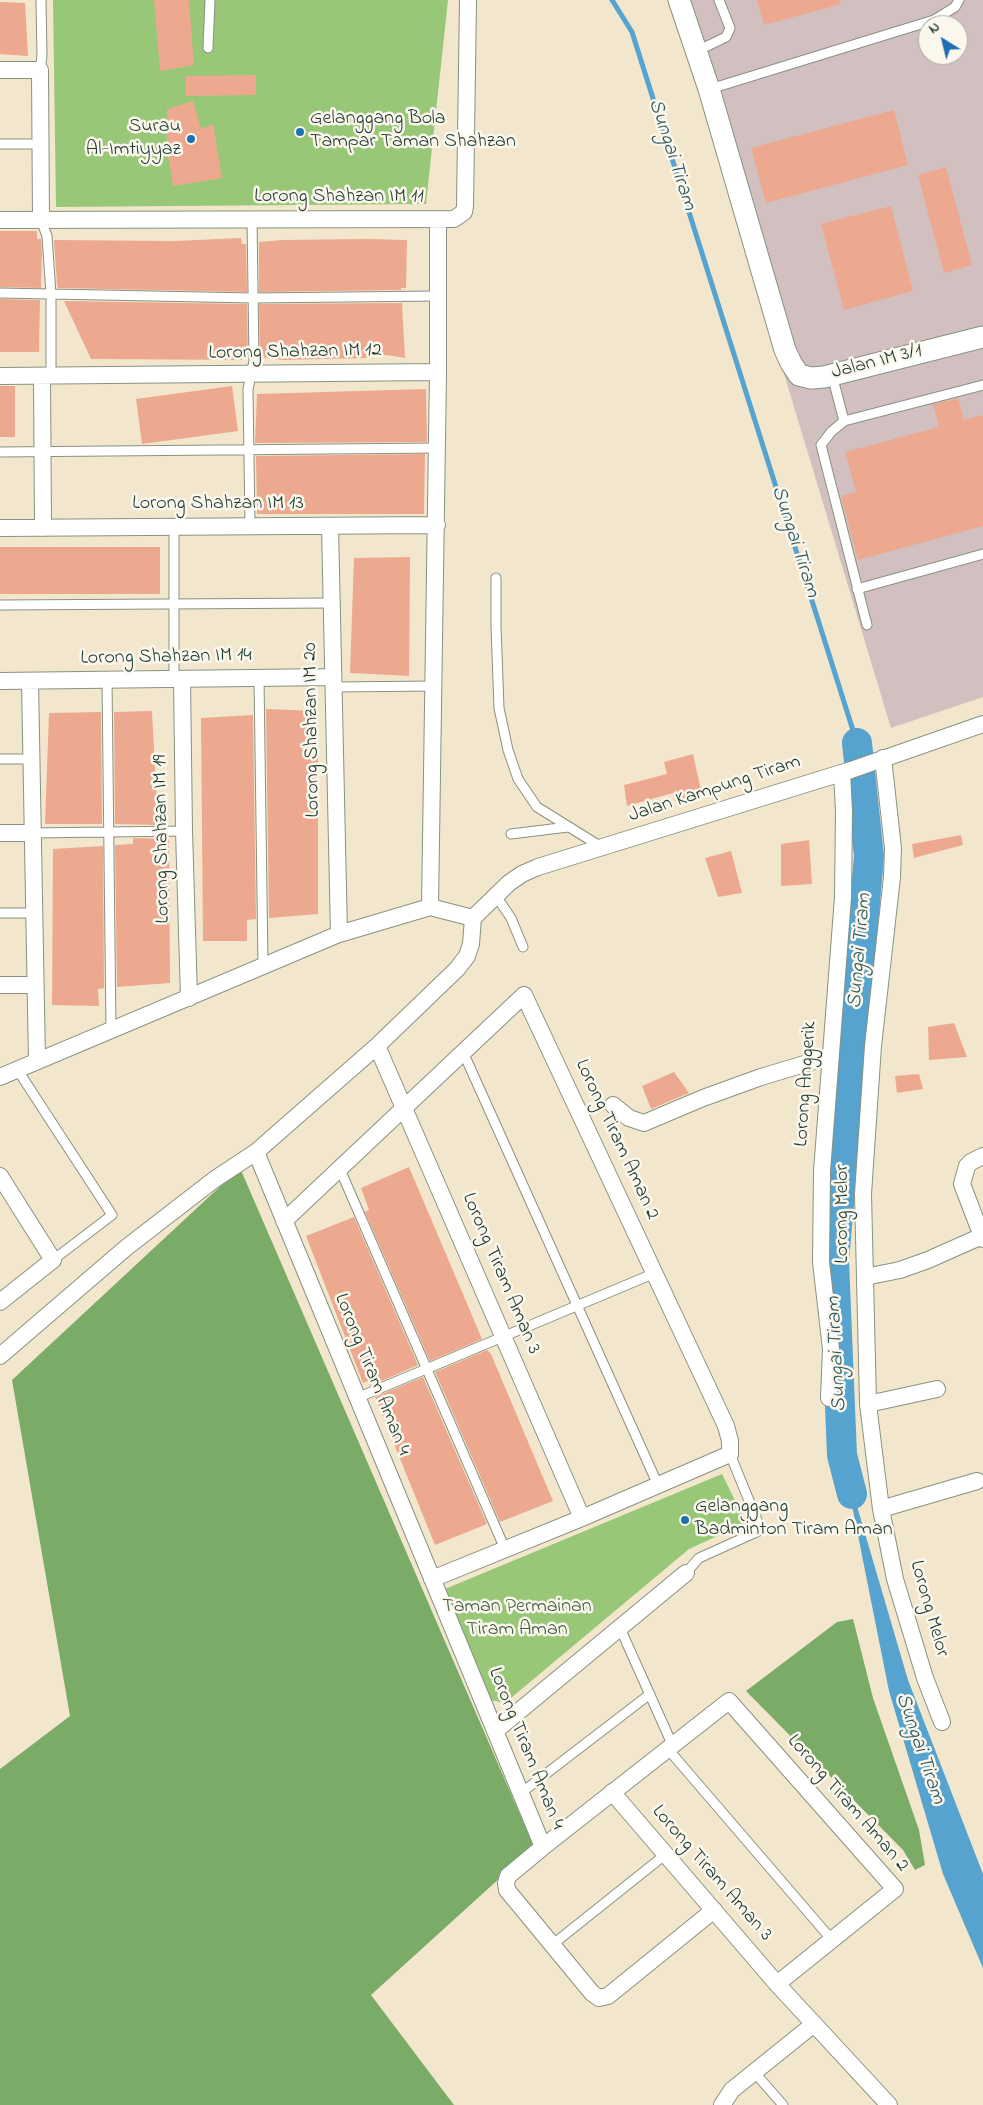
<!DOCTYPE html>
<html>
<head>
<meta charset="utf-8">
<style>
	body { margin:0 }
	#map { position:relative; width:983px; height:2105px; overflow:hidden; background:#f2e7cc; font-family:"Indie Flower",sans-serif }
	canvas { display:block }
	.north { position:absolute; left:918px; top:15px; width:50px; height:50px; box-sizing:border-box; background:#fbf7ec; border:1px solid #a3ada2; border-radius:50%; rotate:324deg; font-size:14px; font-weight:700; line-height:20px; text-align:center; color:#1f3d34 }
	.north::after { content:''; display:block; margin:auto; width:18px; height:22px; background:#1f6fb2; clip-path:polygon(50% 0,100% 100%,50% 72%,0 100%) }
</style>
</head>
<body>
<div id="map">
<canvas width="983" height="2105"></canvas>
<div class="north">N</div>
</div>
<script>
const ctx = document.querySelector('canvas').getContext('2d');
ctx.lineJoin = 'round';
function paint(path, color) { ctx.fillStyle = color; ctx.fill(path, 'evenodd'); }
const poly = rows => new Path2D(rows.map(r => 'M' + r).join(''));
function strokePath(path, color, width, dash) { ctx.strokeStyle = color; ctx.lineWidth = width; ctx.lineCap = dash ? 'butt' : 'round'; ctx.setLineDash(dash || []); ctx.stroke(path); }
function drawText(font, color, halo, rows, align = 'center') {
  ctx.font = font + ' "Indie Flower",sans-serif'; ctx.lineWidth = 5; ctx.setLineDash([]); ctx.textBaseline = 'middle'; ctx.strokeStyle = halo; ctx.fillStyle = color; for (const [text, x, y, turn = 0] of rows) {
    ctx.save(); ctx.translate(x, y); ctx.rotate((+turn || 0) * Math.PI / 180); ctx.textAlign = isNaN(turn) ? turn : align; if (halo) ctx.strokeText(text, 0, 0); ctx.fillText(text, 0, 0); ctx.restore();
  }
}
paint(poly([
	[671,0,983,0,983,697,891,728],
	[928,25,958,25,958,55,928,55]
]), '#d2bfc0');
paint(poly([
	[53,0,448,0,426,204,56,207],
	[722,1474,746,1523,689,1549,505,1703,486,1699,445,1589]
]), '#98c877');
paint(poly([
	[240,1168,534,1847,371,1995,454,2105,0,2105,0,1769,70,1716,12,1380],
	[853,1619,873,1698,919,1830,925,1865,915,1870,903,1850,746,1691,837,1622]
]), '#7aac68');
paint(poly([
	[842,1455,908,1680,983,1874,983,1968,943,1874,889,1691]
]), '#55a3ce');
strokePath(poly([
	[612,0,632,32,857,743]
]), '#55a3ce', 5);
strokePath(poly([
	[852,1494,842,1455,834,1261,869,856,857,743]
]), '#55a3ce', 30);
paint(poly([
	[154,0,189,0,194,65,160,71],
	[757,0,840,0,841,4,764,25],
	[0,2,25,3,28,56,0,54],
	[256,75,256,95,186,96,186,76],
	[193,101,201,129,213,124,222,178,173,186,167,149,167,109],
	[894,110,908,165,766,203,751,148],
	[946,167,972,265,944,273,918,175],
	[891,206,913,291,844,310,821,224],
	[0,231,37,231,37,239,41,239,42,252,41,288,0,287],
	[241,238,242,244,246,244,247,292,58,288,57,284,54,240,175,241],
	[367,239,407,240,406,288,401,288,401,290,259,292,259,242,283,240],
	[0,299,40,300,39,352,0,352],
	[64,301,247,304,248,355,242,355,242,360,91,359],
	[402,303,405,358,386,355,364,358,283,360,260,357,259,304],
	[0,386,15,386,15,437,0,437],
	[232,386,238,431,142,444,136,399],
	[426,389,427,442,255,443,257,394],
	[958,398,964,420,983,415,983,526,858,560,841,496,856,492,845,452,939,427,933,404],
	[425,454,424,514,257,514,256,456],
	[0,547,160,547,160,594,0,594],
	[410,557,409,676,350,673,354,558],
	[266,709,318,711,318,914,269,918],
	[152,711,158,825,115,824,114,712],
	[101,712,102,824,45,824,49,713],
	[253,715,256,919,247,920,247,941,203,941,201,718],
	[693,754,702,795,675,801,673,793,627,806,624,785,667,774,664,762],
	[961,835,963,845,914,858,912,844],
	[133,838,169,839,170,983,117,987,115,845,133,844],
	[809,840,812,884,781,886,781,844],
	[103,846,104,988,98,989,99,1006,52,1005,53,849],
	[731,851,742,893,718,897,705,858],
	[954,1023,967,1057,929,1060,928,1027],
	[674,1072,689,1093,651,1109,642,1086],
	[919,1074,923,1089,897,1093,895,1076],
	[409,1167,482,1339,430,1361,365,1212,369,1210,361,1188],
	[354,1217,418,1365,370,1386,368,1381,363,1383,306,1236],
	[487,1350,491,1354,553,1501,500,1522,435,1372],
	[423,1377,487,1524,435,1545,375,1397]
]), '#eda98f');
const service = poly([
	[208,48,210,0],
	[697,51,726,37,730,28,719,0],
	[40,70,42,56,41,0],
	[710,89,934,20,955,7,959,0],
	[0,144,41,144],
	[41,220,47,236,51,294,51,376],
	[0,293,253,298,437,296],
	[832,375,844,421,983,385],
	[844,421,831,432,821,445,867,625],
	[0,452,439,448],
	[250,526,248,389,254,361,252,219],
	[174,527,174,679],
	[496,578,496,626,499,708,508,750,518,779,537,807,603,848],
	[857,589,983,554],
	[0,605,332,603],
	[259,678,263,966],
	[107,680,111,1030],
	[334,687,435,686],
	[0,759,31,759],
	[31,833,184,831],
	[511,834,568,827],
	[496,896,511,918,523,947],
	[0,913,34,913],
	[463,1052,658,1485],
	[17,1069,112,1215,53,1260],
	[339,1167,505,1549],
	[357,1398,655,1273],
	[686,1573,699,1558,761,1530,730,1454],
	[620,1628,672,1744],
	[667,1748,832,1940],
	[521,1793,650,1694],
	[552,1945,666,1854],
	[755,2073,783,2105]
]);
const minor = poly([
	[0,70,40,70,41,220],
	[0,220,454,219,464,212,465,206,468,0],
	[0,376,438,372,438,219],
	[42,376,43,528],
	[330,526,339,934],
	[0,528,437,525],
	[182,679,184,831,189,998],
	[0,681,333,677],
	[30,681,37,1061],
	[883,758,893,848,892,877,873,1046,863,1194,868,1404,881,1509,895,1579,925,1678,942,1722],
	[0,833,31,833],
	[430,907,438,372],
	[473,918,509,883,522,874,538,867,851,770,983,724],
	[0,985,35,985],
	[377,1046,582,1518],
	[0,1077,339,934,430,907,473,918],
	[613,1105,629,1118,644,1123,703,1098,761,1077,831,1056],
	[256,1152,543,1847],
	[983,1156,971,1162,967,1166,962,1184,983,1239],
	[0,1176,53,1260,0,1302],
	[284,1221,524,995,726,1426,730,1441,730,1454,582,1518,432,1579],
	[865,1277,900,1270,928,1260,982,1236],
	[0,1356,127,1247,215,1179,256,1152,377,1046,457,969,467,956,471,944,473,918],
	[829,1398,831,1349,821,1262,822,1171,843,897,844,811,842,773],
	[868,1404,937,1389],
	[881,1509,977,1481],
	[495,1731,686,1573],
	[612,1792,777,1984,889,2105],
	[714,1910,608,1996,599,1998,592,1993,507,1890,506,1883,508,1876,543,1847,729,1701,895,1889,777,1984],
	[722,2105,732,2090,814,2024]
]);
const tertiary = poly([
	[679,0,709,89,785,350,791,363,799,375,811,378,824,377,983,337]
]);
strokePath(service, '#889280', 11);
strokePath(minor, '#889280', 18);
strokePath(tertiary, '#889280', 23);
strokePath(service, '#fff', 9);
strokePath(minor, '#fff', 16);
strokePath(tertiary, '#fff', 21);
for (const [x, y, r, color] of [
	[300,132,5,"#1f6fb2"],
	[191,139,5,"#1f6fb2"],
	[685,1520,5,"#1f6fb2"]
]) { const dot = new Path2D(); dot.arc(x, y, r, 0, 2 * Math.PI); ctx.fillStyle = color; ctx.fill(dot); strokePath(dot, '#fbf7ec', 2); }
drawText('20px', '#1f3d34', '#fbf7ec', [
	["Gelanggang Bola",310,120],
	["Tampar Taman Shahzan",310,143],
	["Surau",181,128,"right"],
	["Al-Imtiyyaz",181,151,"right"],
	["Gelanggang",695,1508],
	["Badminton Tiram Aman",695,1531]
], 'left');
drawText('20px', '#1f3d34', '#fbf7ec', [
	["Lorong Shahzan IM 11",339,198],
	["Lorong Shahzan IM 12",295,353,-1],
	["Jalan IM 3/1",877,363,-14],
	["Lorong Shahzan IM 13",218,505],
	["Lorong Shahzan IM 14",166,658,-1],
	["Lorong Shahzan IM 20",313,730,-91],
	["Jalan Kampung Tiram",715,790,-18],
	["Lorong Shahzan IM 19",163,839,-91],
	["Lorong Anggerik",807,1084,-86],
	["Lorong Tiram Aman 2",616,1140,65],
	["Lorong Melor",844,1214,-90],
	["Lorong Tiram Aman 3",500,1274,67],
	["Lorong Tiram Aman 4",371,1375,68],
	["Lorong Melor",928,1609,74],
	["Lorong Tiram Aman 4",525,1749,68],
	["Lorong Tiram Aman 2",847,1804,49],
	["Lorong Tiram Aman 3",711,1874,49]
]);
drawText('20px', '#3d6045', '#fbf7ec', [
	["Taman Permainan",517,1608],
	["Tiram Aman",517,1631]
]);
drawText('italic 21px', '#2f5c62', '#fbf7ec', [
	["Sungai Tiram",671,155,72],
	["Sungai Tiram",794,542,72],
	["Sungai Tiram",861,951,-85],
	["Sungai Tiram",838,1354,-93],
	["Sungai Tiram",919,1749,71]
]);
</script>
</body>
</html>
